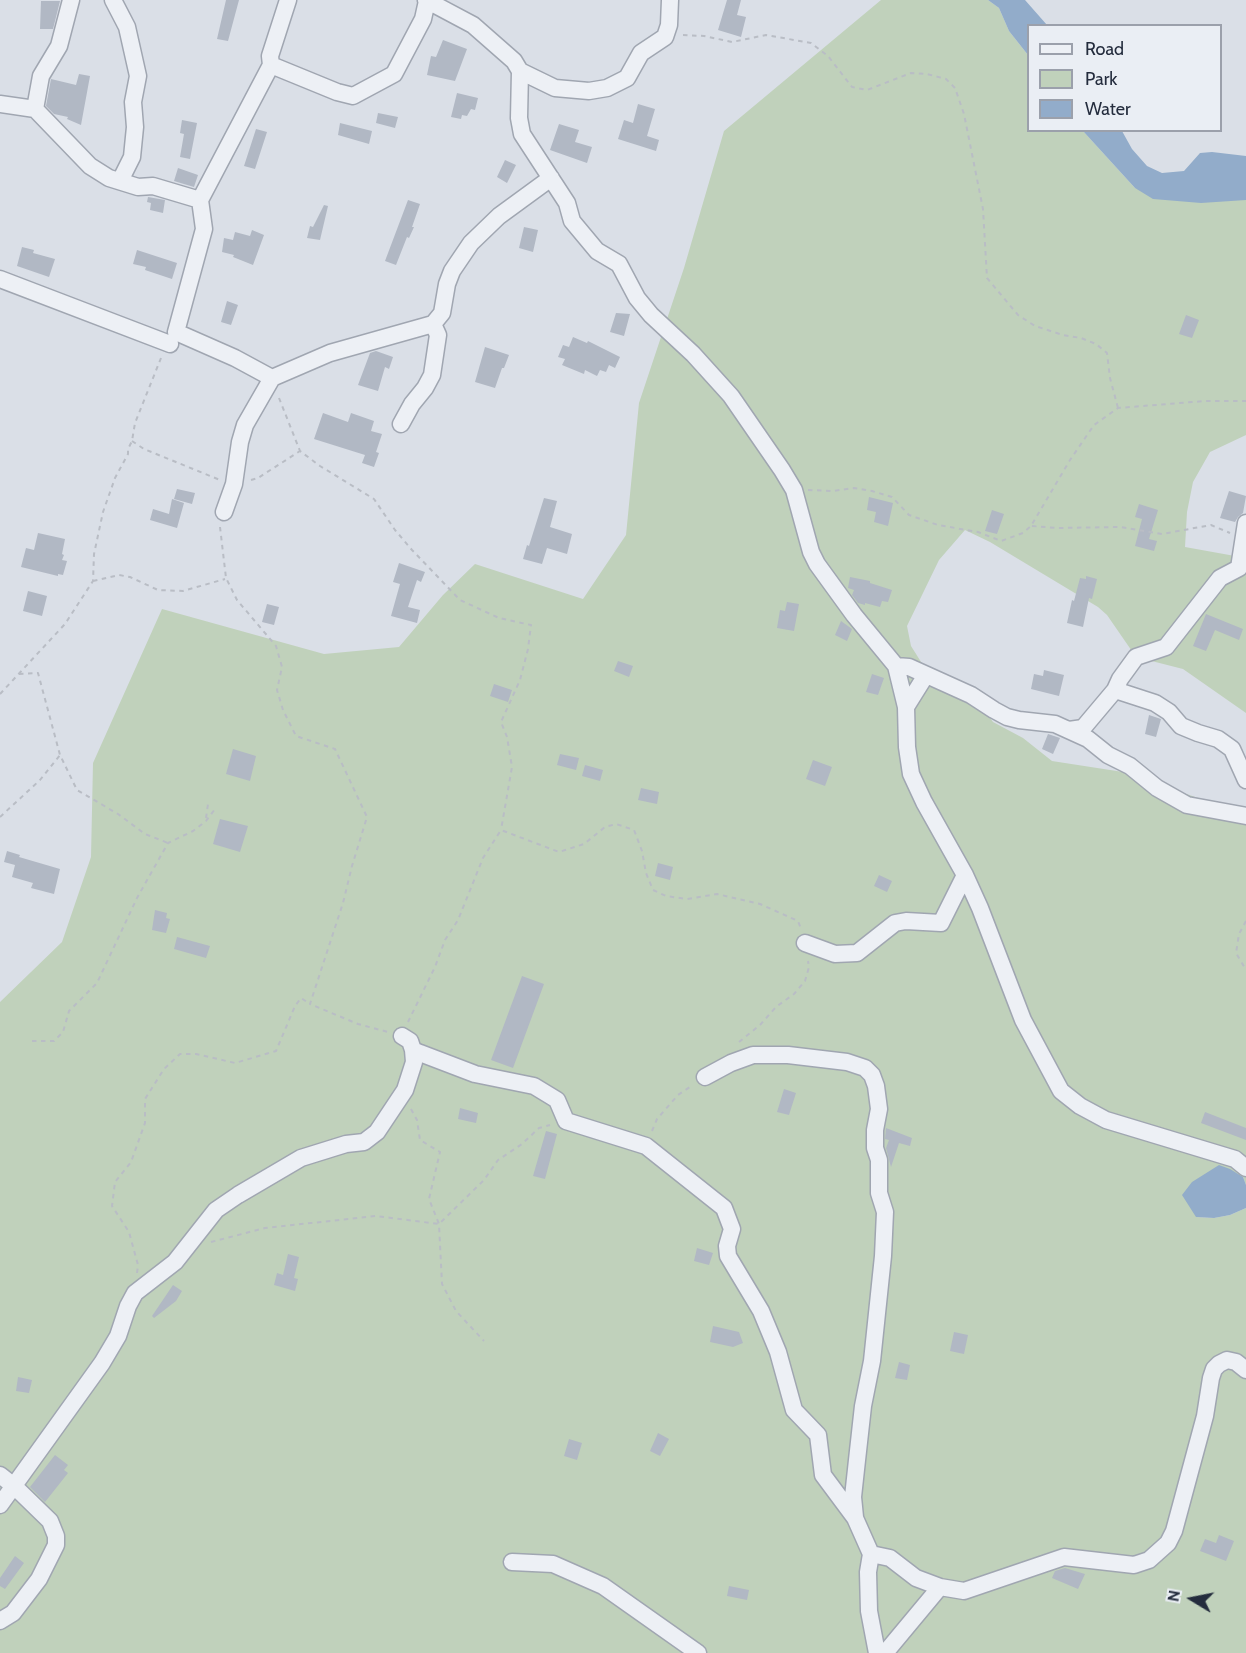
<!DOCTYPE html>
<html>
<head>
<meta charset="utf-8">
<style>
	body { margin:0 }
	#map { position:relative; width:1246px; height:1653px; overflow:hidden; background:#dadfe7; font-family:Cabin,sans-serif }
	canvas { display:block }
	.legend { position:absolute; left:1027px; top:24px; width:195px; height:108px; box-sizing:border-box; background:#eaeef4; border:2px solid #9ba0ab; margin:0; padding:8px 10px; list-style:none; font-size:18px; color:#242c3d }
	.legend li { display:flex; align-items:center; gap:12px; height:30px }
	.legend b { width:30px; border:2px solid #9ba0ab }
	.north { position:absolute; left:1162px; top:1569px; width:60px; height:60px; -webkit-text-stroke:4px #eaeef4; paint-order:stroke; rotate:280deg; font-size:16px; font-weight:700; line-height:24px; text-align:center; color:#242c3d }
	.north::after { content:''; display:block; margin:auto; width:21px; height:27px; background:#242c3d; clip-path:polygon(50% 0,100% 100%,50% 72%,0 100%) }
</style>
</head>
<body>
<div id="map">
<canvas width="1246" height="1653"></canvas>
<ul class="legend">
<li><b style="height:8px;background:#edf0f5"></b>Road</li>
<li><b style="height:16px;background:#c0d1bb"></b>Park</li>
<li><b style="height:16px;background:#92acca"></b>Water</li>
</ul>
<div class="north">N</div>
</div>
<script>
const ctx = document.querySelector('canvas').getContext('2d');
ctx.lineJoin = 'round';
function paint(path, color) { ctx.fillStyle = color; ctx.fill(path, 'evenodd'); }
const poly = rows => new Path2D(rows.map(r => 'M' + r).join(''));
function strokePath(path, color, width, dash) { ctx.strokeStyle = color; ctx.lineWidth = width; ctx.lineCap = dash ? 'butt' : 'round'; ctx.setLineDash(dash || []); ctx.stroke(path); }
paint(poly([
	[881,0,988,0,999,8,1009,31,1028,55,1028,130,1083,131,1135,188,1246,200,1246,435,1210,452,1193,482,1187,512,1185,547,1246,558,1246,713,1183,669,1136,657,1107,615,1098,607,990,542,965,530,939,560,907,626,911,646,928,673,986,712,993,722,1023,738,1052,761,1123,772,1224,807,1246,811,1246,1185,1243,1177,1196,1217,1214,1218,1230,1215,1246,1208,1246,1653,0,1653,0,1002,62,942,91,857,93,763,162,609,324,654,399,647,443,595,475,564,583,599,626,535,639,403,684,268,724,131]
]), '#c0d1bb');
paint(poly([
	[988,0,1025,0,1047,25,1028,26,1028,55,1009,31,999,8],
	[1083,131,1122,131,1132,149,1147,166,1162,173,1184,171,1200,153,1212,152,1246,156,1246,200,1201,203,1153,199,1135,188],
	[1219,1165,1230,1169,1243,1177,1246,1185,1246,1208,1230,1215,1214,1218,1196,1217,1182,1195,1192,1182]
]), '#92acca');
paint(poly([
	[226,0,239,0,228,41,217,39],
	[727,0,741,0,737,15,746,17,741,37,718,30],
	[41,1,60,1,53,29,40,29],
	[443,40,467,49,455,81,427,75,431,56,436,57],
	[79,74,90,76,81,125,67,119,68,117,54,114,46,106,51,79,76,85],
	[457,93,478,98,475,110,471,109,467,116,462,115,461,119,451,117],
	[638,104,655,109,647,136,659,140,656,151,618,139,624,120,633,123],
	[378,113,398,117,395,128,376,123],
	[182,120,197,123,190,159,180,157,184,134,180,133],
	[340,123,372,131,369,144,338,135],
	[559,124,579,130,575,142,592,147,587,163,550,150],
	[256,129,267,132,255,169,244,166],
	[505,160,516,165,507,183,497,177],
	[178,168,198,175,194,187,174,181],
	[148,197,165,200,163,213,150,210,151,203,147,202],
	[408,200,420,204,412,227,414,227,409,238,407,237,396,265,385,261],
	[324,205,328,206,320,240,307,238,310,226,313,227],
	[524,227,538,230,533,252,519,248],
	[252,230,264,235,253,265,233,257,234,255,222,252,224,238,233,240,235,232,250,236],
	[22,247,34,250,33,253,55,259,49,277,17,266],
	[137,250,177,263,172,279,145,270,146,267,133,264],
	[227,301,238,305,231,325,221,322],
	[616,313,630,314,624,336,610,332],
	[1186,315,1199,320,1192,338,1179,334],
	[573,337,587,343,588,341,620,357,615,368,609,365,606,372,600,370,597,376,585,370,584,374,562,365,565,359,558,357,563,345,569,347],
	[485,347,509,355,504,368,502,368,495,388,475,382],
	[376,351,393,357,389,369,385,367,378,391,358,385,370,353],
	[323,413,348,422,351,413,374,421,371,431,382,434,376,452,379,453,374,467,362,463,365,455,314,439],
	[177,489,195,493,192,504,174,499],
	[1229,491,1246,496,1243,513,1238,517,1235,522,1220,518],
	[869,497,893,503,888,526,874,522,876,512,867,510],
	[544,498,557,501,550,527,572,534,567,554,547,548,542,564,523,559,527,545,529,546],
	[172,499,184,503,177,528,150,520,153,509,169,514],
	[1139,504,1158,510,1149,539,1157,541,1154,551,1135,546,1142,519,1135,517],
	[992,510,1004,514,997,534,985,531],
	[38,533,65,539,62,554,64,555,62,560,67,561,63,575,58,574,58,576,21,567,26,548,34,550],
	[399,563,425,572,421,582,417,580,408,607,420,610,417,623,391,616,400,584,393,582],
	[1086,576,1097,579,1092,599,1089,598,1083,627,1067,623,1072,600,1074,601,1080,578,1086,579],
	[850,577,870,581,870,583,892,590,888,602,882,601,880,607,865,603,865,605,858,603,852,595,854,590,848,588],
	[28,591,47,596,42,616,23,611],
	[787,602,799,604,794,631,777,628,780,610,785,611],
	[267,604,279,607,274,625,262,622],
	[1206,614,1243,629,1239,640,1215,630,1206,651,1193,646],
	[841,621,852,629,847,641,835,635],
	[618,661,633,666,629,677,614,671],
	[1044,670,1064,675,1059,696,1031,689,1034,674,1043,676],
	[872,674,884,678,878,695,866,692],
	[494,684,512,690,508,702,490,696],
	[1149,715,1161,719,1156,737,1145,734],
	[1048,734,1060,738,1053,754,1042,749],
	[233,749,256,756,250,781,226,774],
	[560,754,579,758,576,770,557,765],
	[813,760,832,767,825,786,806,779],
	[585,765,603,770,600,781,582,776],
	[641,788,659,792,657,804,638,800],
	[220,819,248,826,240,852,213,844],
	[7,851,20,855,19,857,60,869,54,894,31,888,33,883,12,877,15,865,4,862],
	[658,863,673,867,670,880,655,876],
	[879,875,892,881,887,892,874,886],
	[155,910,167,913,166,918,170,919,166,933,152,930],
	[177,937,210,946,206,958,174,949],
	[522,976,544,984,513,1068,491,1060],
	[784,1089,796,1093,789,1115,777,1112],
	[460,1108,478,1113,476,1123,458,1119],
	[1205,1112,1246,1128,1246,1140,1201,1123],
	[886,1128,912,1138,910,1146,899,1143,891,1167,886,1148,889,1140,885,1139],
	[546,1131,557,1134,545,1179,533,1176],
	[697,1248,713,1253,709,1265,694,1261],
	[288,1254,299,1257,294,1278,298,1279,295,1291,274,1285,277,1273,283,1275],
	[173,1285,182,1291,176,1301,154,1318,152,1316],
	[713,1326,739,1332,743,1343,733,1347,710,1342],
	[954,1332,968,1335,964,1354,950,1351],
	[899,1362,910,1365,907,1380,895,1378],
	[18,1377,32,1380,29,1393,16,1391],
	[658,1433,669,1439,660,1456,650,1451],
	[569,1439,582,1443,577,1460,564,1456],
	[55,1455,68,1465,64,1470,68,1473,45,1502,30,1487],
	[1219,1535,1234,1541,1226,1561,1200,1551,1205,1539,1216,1543],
	[15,1556,24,1563,5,1589,0,1586,0,1578],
	[1065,1568,1085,1574,1078,1589,1052,1578,1055,1571],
	[729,1586,749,1590,747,1600,727,1596]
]), '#b1b8c4');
const street = poly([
	[71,0,59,46,41,76,35,109,90,166,109,178,138,187,153,186,200,200],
	[113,0,127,27,138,76,133,102,135,127,132,157,120,181],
	[426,0,473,25,514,61,520,71,519,118,522,134,567,203,572,221,597,251,619,264,637,298,651,315,693,354,731,396,782,470,794,490,811,552,817,564,854,615,896,666,906,707,907,747,911,774,924,802,965,875,980,908,1023,1020,1061,1091,1080,1106,1106,1120,1235,1159,1246,1168],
	[271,65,337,92,353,96,394,74,423,19,427,1],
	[520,71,555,88,589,91,607,88,627,78,641,53,665,37,669,25,670,0],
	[0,104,35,109],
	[0,279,170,344],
	[272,378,235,358,176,332,204,229,200,200,271,65,270,56,288,0],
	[401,424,412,404,425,388,432,375,438,335,433,324],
	[224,512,234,484,240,442,245,425,272,378,330,353,433,324,442,313,447,284,452,271,471,243,499,216,551,178],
	[896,666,909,667,971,695,994,710,1007,717,1019,720,1055,724,1088,739,1108,755,1130,766,1157,788,1187,805,1246,816],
	[1115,690,1155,703,1169,712,1181,726,1198,733,1218,739,1232,749,1246,780],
	[906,707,926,675],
	[1069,730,1083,728,1115,690,1120,679,1136,657,1166,647,1220,578,1239,568,1246,523],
	[805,943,835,954,857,953,895,923,906,921,941,923,965,875],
	[402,1036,410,1041,413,1050,420,1053,475,1074,534,1086,557,1100,566,1121,646,1146,724,1208,732,1229,727,1246,728,1256,761,1311,778,1352,794,1410,818,1435,823,1475,855,1518,871,1554,868,1572,869,1611,877,1653],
	[705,1077,731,1063,753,1055,788,1055,847,1062,865,1068,872,1075,876,1086,879,1109,875,1130,875,1148,879,1160,879,1193,885,1212,883,1256,872,1361,863,1406,858,1451,853,1497,855,1517],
	[0,1475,14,1486,50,1521,56,1536,56,1545,39,1579,13,1613,0,1621],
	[0,1505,102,1363,118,1336,128,1306,135,1293,175,1262,216,1210,238,1195,301,1158,346,1144,364,1142,377,1132,405,1090,414,1062,413,1050],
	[871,1554,890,1558,916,1578,940,1587,964,1591,1064,1557,1134,1565,1149,1560,1168,1543,1174,1531,1205,1416,1211,1378,1214,1369,1219,1364,1227,1360,1236,1362,1246,1370],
	[512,1562,553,1564,603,1586,698,1653],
	[885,1653,940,1587]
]);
strokePath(street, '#a0a6b1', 19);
strokePath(poly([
	[683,35,704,36,732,42,766,35,811,43,828,56,852,87,867,90,911,73,927,74,946,79,955,88,964,114,983,209,987,278,1018,315,1035,326,1063,335,1081,338,1096,344,1107,353,1110,378,1118,408],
	[279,398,300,451,320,466,374,499,395,530,412,550,460,600,499,618,531,625,528,649,520,680,501,722,507,737,512,767,501,830],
	[132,441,144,449,220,480],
	[251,480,258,478,300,451],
	[808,490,833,491,854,488,872,491,892,497,909,515,938,525,978,532,1001,541,1023,533,1031,526,1070,460,1094,425,1118,408,1205,401,1246,401],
	[1032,526,1056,528,1121,527,1162,534,1211,525,1230,533],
	[220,527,226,578,237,600,276,646,282,667,277,690,283,710,296,736,335,749,367,817,352,866,343,903,310,1004,358,1024,388,1032],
	[93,581,119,575,130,577,158,590,183,591,225,579],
	[19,674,38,673,60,755,77,790,118,814,145,834,168,843],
	[0,694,65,624,93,581,94,554,103,512,115,478,128,454,128,449,132,441,135,423,161,358],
	[0,817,40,780,60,755],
	[206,818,208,804],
	[1246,921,1239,934,1236,953,1246,970],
	[408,1022,435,967,445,940,458,920,483,858,501,830,559,852,584,844,605,827,616,824,634,830,642,851,646,873,653,890,666,896,687,899,717,894,760,904,798,921,801,929],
	[32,1041,54,1041,63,1032,69,1011,97,983,137,898,168,843,193,831,206,821,215,809],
	[739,1042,760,1025,776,1007,794,994,805,981,809,967,808,961],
	[411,1109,417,1120,420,1140,440,1152,429,1199,439,1224,442,1284,456,1311,484,1341],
	[652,1131,657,1119,678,1095,693,1085],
	[211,1242,265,1228,376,1216,439,1224,484,1180,498,1160,522,1144,539,1128,550,1125],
	[137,1273,138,1265,129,1232,112,1206,115,1182,131,1162,145,1123,145,1099,164,1069,180,1054,196,1054,235,1063,276,1051,295,1006,301,998,310,1004]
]), '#b9bdc5', 2, [4.5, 4.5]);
strokePath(street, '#edf0f5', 16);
</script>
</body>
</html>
